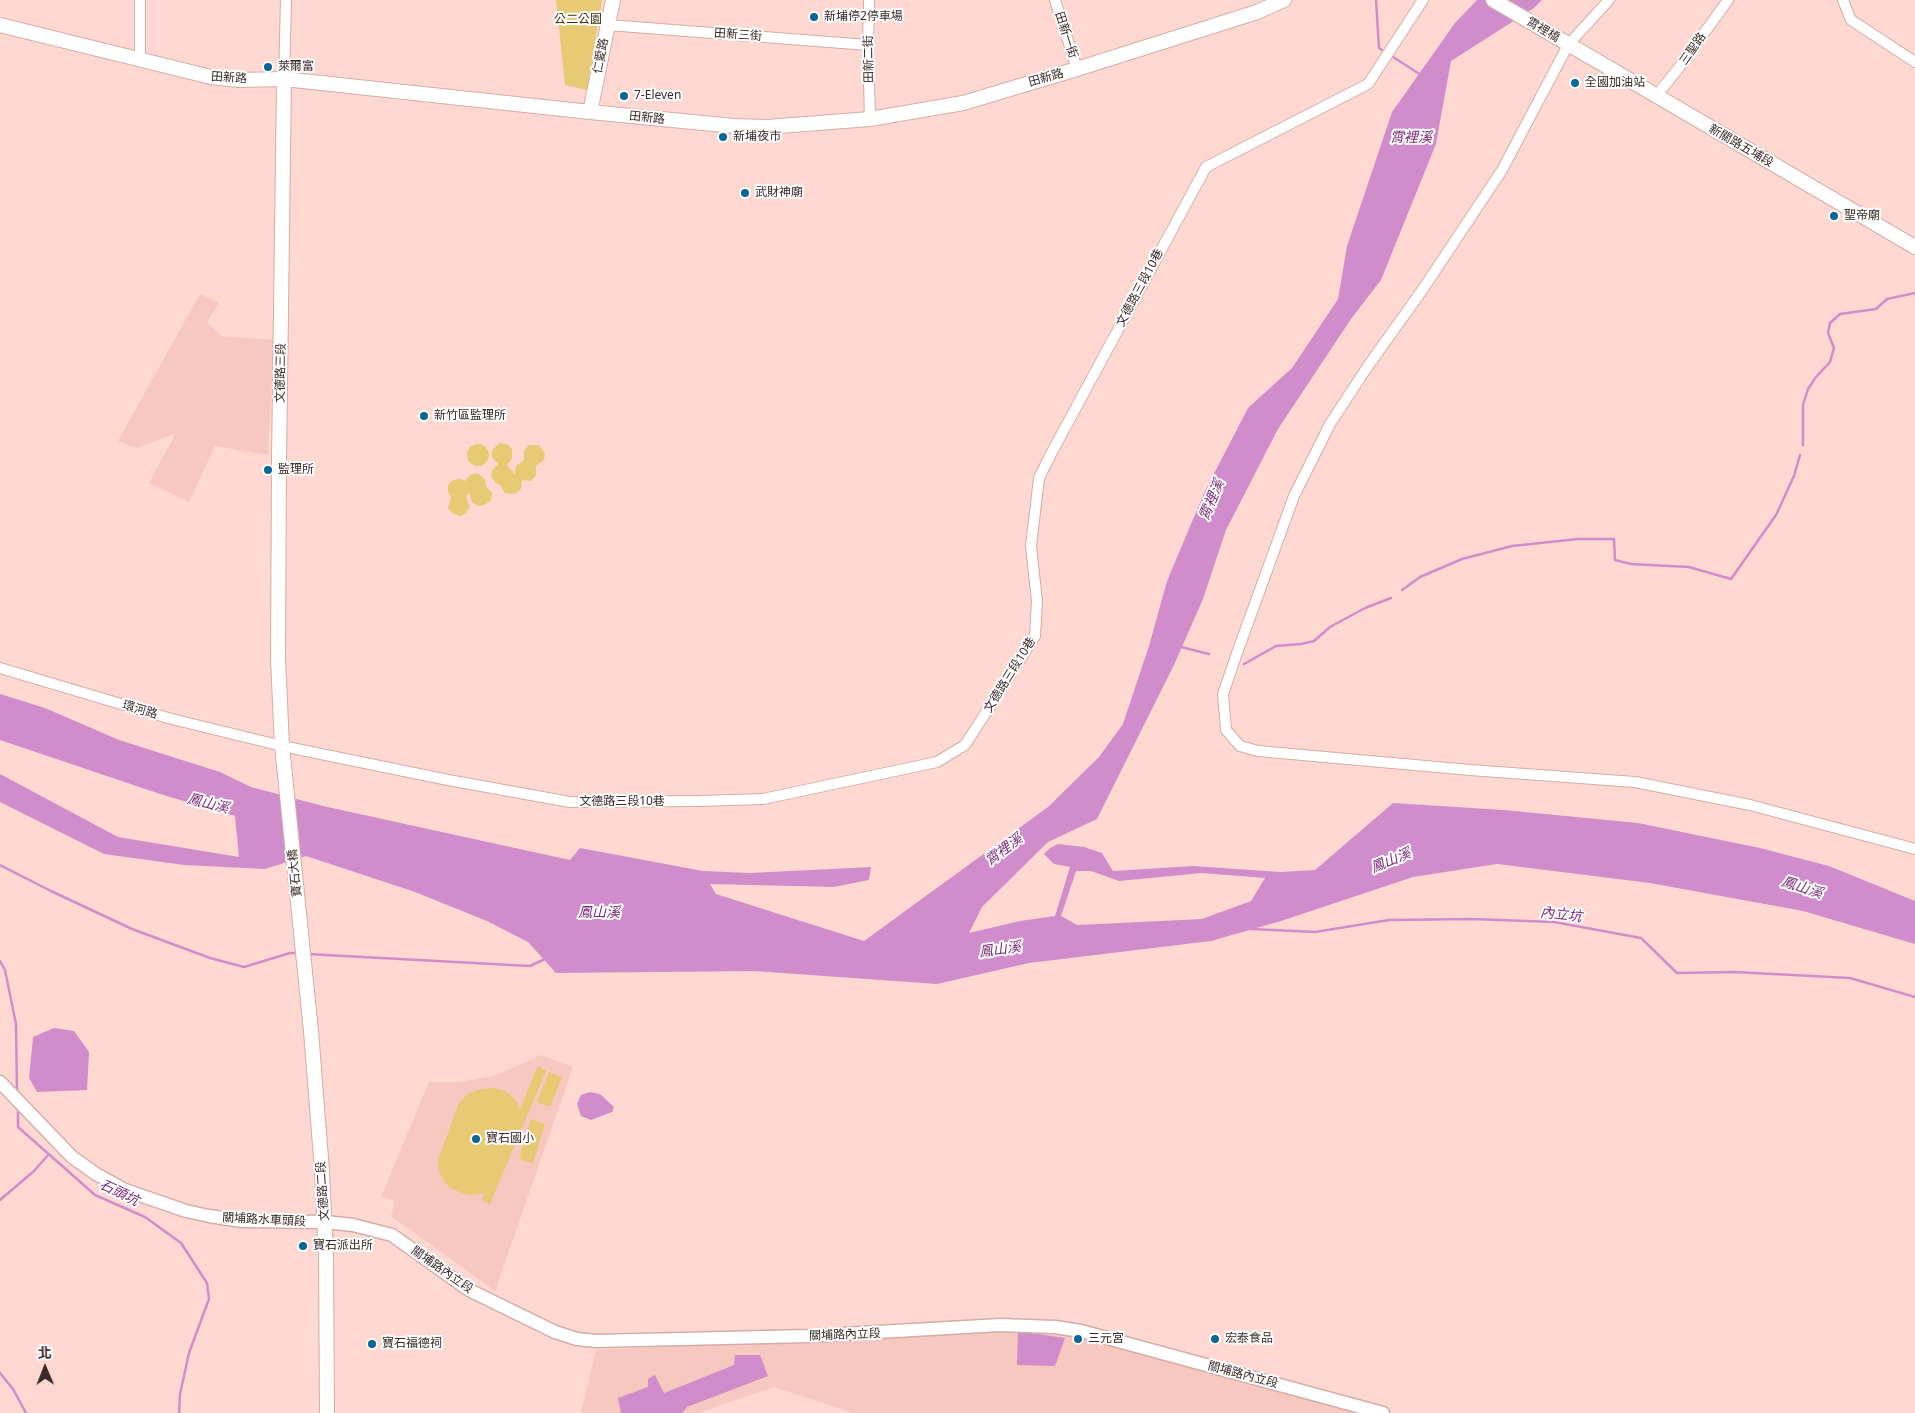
<!DOCTYPE html>
<html>
<head>
<meta charset="utf-8">
<style>
	body { margin:0 }
	#map { position:relative; width:1915px; height:1413px; overflow:hidden; background:#ffd8d1; font-family:"Noto Sans","Noto Sans TC",sans-serif }
	canvas { display:block }
	.north { position:absolute; left:20px; top:1343px; width:50px; height:50px; -webkit-text-stroke:4px #fff; paint-order:stroke; rotate:359deg; font-size:14px; font-weight:700; line-height:20px; text-align:center; color:#392a27 }
	.north::after { content:''; display:block; margin:auto; width:18px; height:22px; background:#392a27; clip-path:polygon(50% 0,100% 100%,50% 72%,0 100%) }
</style>
</head>
<body>
<div id="map">
<canvas width="1915" height="1413"></canvas>
<div class="north">北</div>
</div>
<script>
const ctx = document.querySelector('canvas').getContext('2d');
ctx.lineJoin = 'round';
function paint(path, color) { ctx.fillStyle = color; ctx.fill(path, 'evenodd'); }
const poly = rows => new Path2D(rows.map(r => 'M' + r).join(''));
function strokePath(path, color, width, dash) { ctx.strokeStyle = color; ctx.lineWidth = width; ctx.lineCap = dash ? 'butt' : 'round'; ctx.setLineDash(dash || []); ctx.stroke(path); }
function drawText(font, color, halo, rows, align = 'center') {
  ctx.font = font + ' "Noto Sans","Noto Sans TC",sans-serif'; ctx.lineWidth = 4; ctx.setLineDash([]); ctx.textBaseline = 'middle'; ctx.strokeStyle = halo; ctx.fillStyle = color; for (const [text, x, y, turn = 0] of rows) {
    ctx.save(); ctx.translate(x, y); ctx.rotate((+turn || 0) * Math.PI / 180); ctx.textAlign = isNaN(turn) ? turn : align; if (halo) ctx.strokeText(text, 0, 0); ctx.fillText(text, 0, 0); ctx.restore();
  }
}
paint(poly([
	[200,294,219,303,207,322,222,336,274,340,268,455,215,446,189,502,149,483,176,433,137,448,118,441],
	[541,1055,573,1067,495,1291,391,1216,395,1201,381,1197,429,1082,459,1082,494,1076],
	[1014,1329,1058,1331,1387,1413,853,1413,774,1387,698,1413,581,1413,596,1350]
]), '#f7c8c0');
paint(poly([
	[556,0,602,0,587,90,565,85],
	[500,443,507,444,512,449,512,459,507,465,515,474,516,466,524,460,524,451,529,445,539,445,545,453,544,460,536,466,536,475,531,481,522,480,521,489,515,494,505,493,500,485,496,483,491,477,492,470,498,464,492,457,492,450],
	'467 455a11 11 0 1 1 22 0a11 11 0 1 1-22 0Z',
	[477,473,485,479,486,486,492,493,491,500,485,505,478,506,472,502,469,493,466,497,470,507,466,513,460,516,453,514,448,508,451,497,448,492,448,485,453,480,460,479,465,481,470,475],
	[538,1066,546,1071,490,1204,482,1200,484,1193,471,1195,462,1193,450,1188,444,1181,439,1171,438,1160,459,1103,469,1093,483,1089,494,1088,507,1092,515,1100,520,1109],
	[549,1072,562,1077,550,1107,537,1102],
	[531,1119,545,1124,533,1163,519,1159]
]), '#e8c974');
paint(poly([
	[1477,0,1542,0,1534,8,1451,61,1436,144,1381,280,1351,319,1278,429,1226,530,1203,599,1174,665,1097,819,1048,842,982,907,969,933,1020,921,1055,916,1070,867,1054,864,1044,854,1050,848,1058,844,1084,847,1102,853,1113,871,1193,866,1280,872,1315,870,1393,803,1504,810,1638,823,1760,848,1829,866,1915,901,1915,944,1803,911,1650,883,1497,864,1413,877,1281,921,1211,941,1029,963,937,984,754,971,556,973,528,942,487,921,415,892,306,856,265,869,184,865,104,854,0,802,0,774,118,837,239,857,235,816,160,794,0,740,0,694,45,708,119,740,220,772,251,787,323,806,570,860,580,848,703,871,750,873,871,867,869,880,834,887,710,884,716,894,864,941,1048,807,1099,757,1123,724,1149,646,1167,581,1205,491,1248,408,1292,368,1338,299,1347,246,1392,112,1455,23],
	[1076,871,1091,871,1119,881,1202,873,1265,878,1251,901,1202,919,1077,925,1061,916],
	[54,1028,74,1031,89,1052,87,1090,37,1092,29,1078,33,1037],
	[590,1092,600,1094,614,1107,612,1112,591,1120,581,1116,577,1104,581,1095],
	[1018,1331,1065,1338,1055,1366,1017,1365],
	[735,1355,760,1355,768,1376,687,1407,682,1413,621,1413,618,1398,648,1387,648,1379,655,1375,664,1393,734,1365]
]), '#d18dcb');
strokePath(poly([
	[1376,0,1379,48,1385,52],
	[1390,55,1421,75],
	[1803,445,1803,405,1808,389,1816,377,1830,362,1834,348,1828,333,1830,323,1840,314,1876,309,1887,299,1915,293],
	[1402,590,1420,577,1462,559,1512,546,1578,539,1614,539,1615,560,1631,564,1689,567,1731,579,1776,515,1794,476,1800,455],
	[1181,647,1209,654],
	[1244,664,1276,646,1301,644,1314,641,1330,627,1365,608,1391,598],
	[0,865,51,891,132,929,210,958,244,967,290,953,299,953],
	[1251,929,1315,932,1389,920,1472,919,1554,922,1641,938,1677,973,1735,972,1850,978,1915,997],
	[307,954,530,966,547,958],
	[0,961,5,970,16,1024,17,1094],
	[18,1107,18,1127,95,1195,145,1217,181,1243,207,1283,209,1299,189,1353,180,1394,179,1413],
	[0,1200,34,1171,49,1154],
	[0,1373,13,1389,26,1413]
]), '#d18dcb', 2.5);
const minor = poly([
	[140,0,140,60],
	[869,0,868,45,870,119],
	[1055,0,1077,69],
	[1609,0,1568,45,1502,170,1423,289,1368,366,1330,424,1294,496,1237,653,1223,694,1226,730,1240,746,1258,751,1470,770,1635,782,1750,805,1915,849],
	[1843,0,1851,20,1915,62],
	[608,25,868,45],
	[284,79,286,0],
	[1656,96,1678,69,1728,0],
	[0,668,168,718,282,746,448,780,570,802,699,801,763,799,937,762,965,745,1035,636,1037,601,1031,546,1039,478,1052,452,1206,167,1368,84,1423,0]
]);
const tertiary = poly([
	[0,1082,72,1157,96,1174,125,1190,186,1211,209,1216,242,1221,325,1222,353,1225,392,1235,469,1290,555,1332,577,1339,596,1341,808,1336,1000,1325,1055,1327,1081,1331,1383,1413]
]);
const secondary = poly([
	[1493,0,1915,247],
	[0,25,211,77,238,80,284,79,590,112,734,126,767,127,870,119,963,103,1077,69,1257,12,1284,0],
	[284,79,279,462,278,659,282,746,311,1031,322,1171,326,1255,327,1413],
	[590,112,613,0]
]);
strokePath(minor, '#d3ada7', 12);
strokePath(tertiary, '#d3ada7', 15);
strokePath(secondary, '#d3ada7', 16);
strokePath(minor, '#fff', 10);
strokePath(tertiary, '#fff', 12);
strokePath(secondary, '#fff', 14);
for (const [x, y, r, color] of [
	[814,17,5,"#066695"],
	[268,67,5,"#066695"],
	[1575,83,5,"#066695"],
	[624,96,5,"#066695"],
	[723,137,5,"#066695"],
	[745,193,5,"#066695"],
	[1834,216,5,"#066695"],
	[424,416,5,"#066695"],
	[268,470,5,"#066695"],
	[476,1139,5,"#066695"],
	[303,1246,5,"#066695"],
	[1078,1339,5,"#066695"],
	[1215,1339,5,"#066695"],
	[372,1344,5,"#066695"]
]) { const dot = new Path2D(); dot.arc(x, y, r, 0, 2 * Math.PI); ctx.fillStyle = color; ctx.fill(dot); strokePath(dot, '#fff', 2); }
drawText('12px', '#392a27', '#fff', [
	["新埔停2停車場",824,17],
	["萊爾富",278,67],
	["全國加油站",1585,83],
	["7-Eleven",634,96],
	["新埔夜市",733,137],
	["武財神廟",755,193],
	["聖帝廟",1844,216],
	["新竹區監理所",434,416],
	["監理所",278,470],
	["寶石國小",486,1139],
	["寶石派出所",313,1246],
	["三元宮",1088,1339],
	["宏泰食品",1225,1339],
	["寶石福德祠",382,1344]
], 'left');
drawText('12px', '#3d3007', '#fff', [
	["公二公園",578,20]
]);
drawText('12px', '#392a27', '#fff', [
	["霄裡橋",1543,30,31],
	["田新三街",738,35,4],
	["田新一街",1066,35,72],
	["三聖路",1693,49,-55],
	["仁愛路",601,56,-79],
	["田新二街",869,59,-91],
	["田新路",229,78,4],
	["田新路",1046,78,-16],
	["田新路",647,118,6],
	["新關路五埔段",1741,146,30],
	["文德路三段10巷",1140,288,-62],
	["文德路三段",281,373,-89],
	["文德路三段10巷",1010,675,-58],
	["環河路",140,710,16],
	["文德路三段10巷",622,802],
	["寶石大橋",295,873,-96],
	["文德路二段",323,1191,-94],
	["關埔路水車頭段",264,1220,3],
	["關埔路內立段",442,1270,35],
	["關埔路內立段",845,1335,-2],
	["關埔路內立段",1243,1375,15]
]);
drawText('italic 14px', '#7a2a77', '#fff', [
	["霄裡溪",1411,138],
	["霄裡溪",1212,500,-67],
	["鳳山溪",208,804,14],
	["霄裡溪",1004,850,-37],
	["鳳山溪",1391,861,-23],
	["鳳山溪",1802,888,18],
	["鳳山溪",599,913],
	["內立坑",1561,915,7],
	["鳳山溪",1000,950,-8],
	["石頭坑",119,1193,26]
]);
</script>
</body>
</html>
